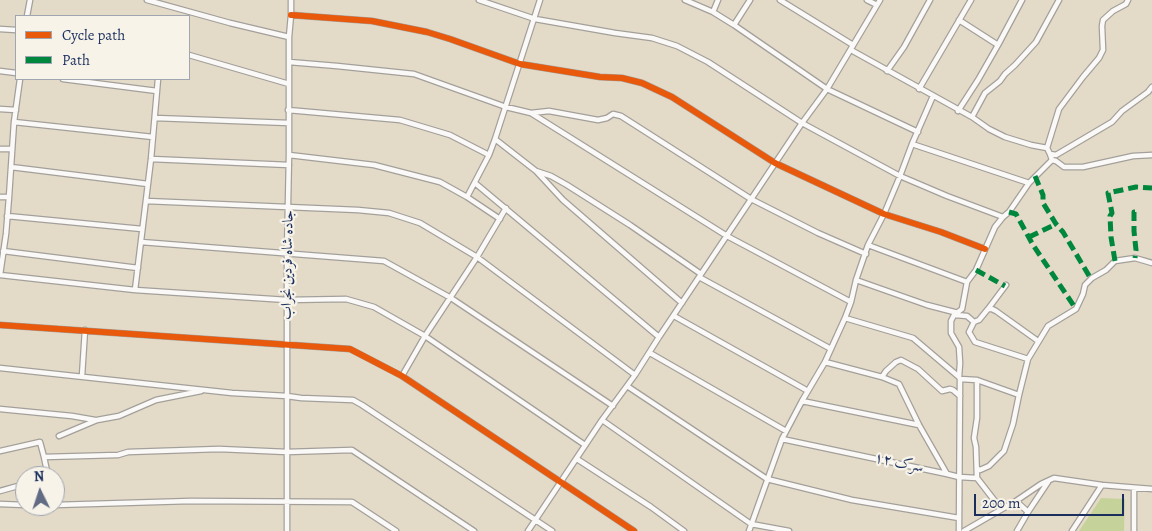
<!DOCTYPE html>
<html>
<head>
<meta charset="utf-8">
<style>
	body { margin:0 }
	#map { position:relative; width:1152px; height:531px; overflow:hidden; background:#e4dac8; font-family:Alegreya,serif }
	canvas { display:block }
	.legend { position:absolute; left:15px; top:15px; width:175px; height:65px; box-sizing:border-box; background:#f7f3e8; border:1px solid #9fa5b1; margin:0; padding:6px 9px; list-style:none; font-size:15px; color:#1b2f5e }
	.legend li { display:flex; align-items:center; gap:10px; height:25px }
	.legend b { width:25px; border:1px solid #9fa5b1 }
	.north { position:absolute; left:15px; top:466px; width:50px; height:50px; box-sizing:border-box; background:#f7f3e8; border:1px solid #9fa5b1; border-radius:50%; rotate:356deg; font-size:14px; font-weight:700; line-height:20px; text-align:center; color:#1b2f5e }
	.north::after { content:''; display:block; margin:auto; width:18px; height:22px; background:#616b83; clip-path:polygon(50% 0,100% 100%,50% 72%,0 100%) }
	.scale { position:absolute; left:974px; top:494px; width:150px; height:22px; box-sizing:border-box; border:2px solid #1b2f5e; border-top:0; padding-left:6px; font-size:15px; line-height:18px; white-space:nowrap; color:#1b2f5e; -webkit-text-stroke:4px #f7f3e8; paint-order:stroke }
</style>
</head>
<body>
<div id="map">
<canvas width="1152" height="531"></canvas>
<ul class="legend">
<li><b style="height:6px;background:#e8590c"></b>Cycle path</li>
<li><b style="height:6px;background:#00873e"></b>Path</li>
</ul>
<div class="north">N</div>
<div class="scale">200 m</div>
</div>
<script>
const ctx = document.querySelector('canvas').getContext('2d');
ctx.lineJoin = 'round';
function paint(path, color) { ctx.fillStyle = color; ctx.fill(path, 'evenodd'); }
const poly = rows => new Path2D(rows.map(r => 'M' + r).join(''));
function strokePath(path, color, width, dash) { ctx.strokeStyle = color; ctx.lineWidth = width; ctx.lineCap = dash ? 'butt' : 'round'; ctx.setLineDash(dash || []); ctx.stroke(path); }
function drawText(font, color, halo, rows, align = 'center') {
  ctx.font = font + ' Alegreya,Amiri,serif'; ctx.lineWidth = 4.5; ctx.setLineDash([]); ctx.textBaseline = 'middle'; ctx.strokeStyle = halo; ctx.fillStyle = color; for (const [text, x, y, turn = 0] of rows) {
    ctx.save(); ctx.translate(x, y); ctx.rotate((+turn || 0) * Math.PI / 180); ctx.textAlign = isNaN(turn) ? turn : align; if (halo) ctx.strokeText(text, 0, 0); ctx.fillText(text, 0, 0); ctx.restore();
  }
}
paint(poly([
	[1101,498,1125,499,1124,531,1079,531]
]), '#c5d39b');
const street = poly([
	[147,0,230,23,289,37],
	[479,0,535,19,615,33,652,38,677,46,708,62,802,123,900,176,947,196,1003,217],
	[685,0,713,12,734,25,827,89,918,132],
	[780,0,853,45],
	[867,0,877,5],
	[713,12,718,0],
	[291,15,372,21,427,32,450,39,520,64,600,77,622,78,642,83,672,97,775,163,884,214,941,232,985,249],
	[27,16,30,0],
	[959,20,998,45,1022,0],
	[734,25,750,0],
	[0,29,16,30],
	[851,50,972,117,989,129,1005,137,1031,145,1047,148,1050,154],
	[189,55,289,84],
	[289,62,337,66,414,74,506,107,531,113,727,236,851,302],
	[0,71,16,73],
	[887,71,904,47,930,0],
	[63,79,157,91],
	[919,89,971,0],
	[0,109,16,110],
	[288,110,400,120,450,135,489,155],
	[958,111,978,80,998,45],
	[531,113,549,111,598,120,607,118,613,114,621,116,751,199,818,233,866,254],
	[972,117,985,93,1000,81,1005,74,1015,65,1036,42,1059,0],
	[155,118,289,123],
	[14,122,153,137],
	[495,139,536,171,551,176,567,185,630,225,701,274],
	[912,144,1029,183],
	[1047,148,1059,109,1083,77,1099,58,1103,50,1102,26,1103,20,1113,11,1126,4,1128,0],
	[0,149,12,149],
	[289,155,374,165,440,182,467,197,489,155,495,139,540,0],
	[151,159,289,165],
	[1052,160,1056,161,1064,167,1083,167,1133,156,1152,155],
	[11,167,148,184],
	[537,172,563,200,682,303],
	[475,183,659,337],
	[0,197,9,197],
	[467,197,500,219],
	[146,201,358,210,389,213,420,223,477,257,635,375],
	[7,216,142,229],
	[141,242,384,261,451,298,613,406],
	[868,245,967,282],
	[3,251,138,268],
	[0,275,135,290,287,300,346,299,374,307,425,336,585,445],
	[0,275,6,234,9,197,14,122,20,79],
	[699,277,831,349],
	[856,280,927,305,958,313],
	[135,290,151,159,158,79],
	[988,309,1006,285],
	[955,315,967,316,974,322,969,332,975,342,1028,359,1019,395],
	[674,316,808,391],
	[845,318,913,338,959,377],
	[974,322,979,320,988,309,992,309,996,311,1038,341],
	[0,325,350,349,402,376,634,531],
	[650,353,786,431],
	[1028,359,1048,326,1076,309,1083,294,1085,285,1092,278,1106,270,1115,261,1135,258,1152,263],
	[825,362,882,377,899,384,919,425,947,474],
	[0,368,232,393,287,396,301,398,353,400,362,405,552,531],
	[82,376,85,330],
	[402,376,425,336,477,257,506,208],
	[882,377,886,371,896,362,901,360,918,369,942,391,950,389,953,390,960,396],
	[960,379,977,380,977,418,974,438,976,447,977,478],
	[977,380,1019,395,1013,424,1004,451,989,466,980,470,977,469],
	[627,386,767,479,852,500,959,518],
	[802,401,919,425],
	[0,409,72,416,95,420],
	[602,420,751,524,789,531],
	[59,436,97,420,119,416,156,400,201,391],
	[782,439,947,474,959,477,977,478,1001,509],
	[0,451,40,442,44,457,48,476],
	[44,457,118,455,128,452,219,449,287,452,352,450,474,531],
	[577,459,651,507,684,531],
	[0,491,25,484],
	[1016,501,1028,512,1017,531],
	[0,504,25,505],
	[55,505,191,501,352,502,396,531],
	[1028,512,1048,482],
	[287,531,287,253,289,155,289,37,291,15,291,0],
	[528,531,602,420,635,375,659,337,802,123,827,89,880,0],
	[749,531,782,439,802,401,825,362,845,318,851,302,856,280,868,245,884,214,900,176,912,144,933,96],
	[959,531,960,379,959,377,960,363,959,347,951,333,951,321,954,315,962,309,967,282,976,270,995,227,1003,217,1009,212,1029,183,1052,160,1050,154,1056,155,1112,122,1122,111,1148,92,1152,87],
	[964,531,1016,501,1041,484,1054,478,1102,485,1152,489],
	[1072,531,1102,485],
	[1134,531,1134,488]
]);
strokePath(street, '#a3a09b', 7);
strokePath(street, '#fbf9f7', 4.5);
strokePath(poly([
	[1035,176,1043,195,1043,203,1056,224,1063,232,1091,279],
	[1009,212,1016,214,1033,245,1076,309],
	[1135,212,1134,212,1134,231,1136,250,1135,258],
	[1029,237,1056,224],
	[1115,261,1111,237,1110,216,1112,213,1108,193,1136,187,1152,188],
	[976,270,1005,286]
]), '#00873e', 5, [10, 5]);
strokePath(poly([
	[291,15,372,21,427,32,450,39,520,64,600,77,622,78,642,83,672,97,775,163,884,214,941,232,985,249],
	[0,325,350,349,402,376,634,531]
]), '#e8590c', 6);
drawText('15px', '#1b2f5e', '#f7f3e8', [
	["جاده شاه فردین نجراب",288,265,-89],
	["سرک ۱۲",899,463,12]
]);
</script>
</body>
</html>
